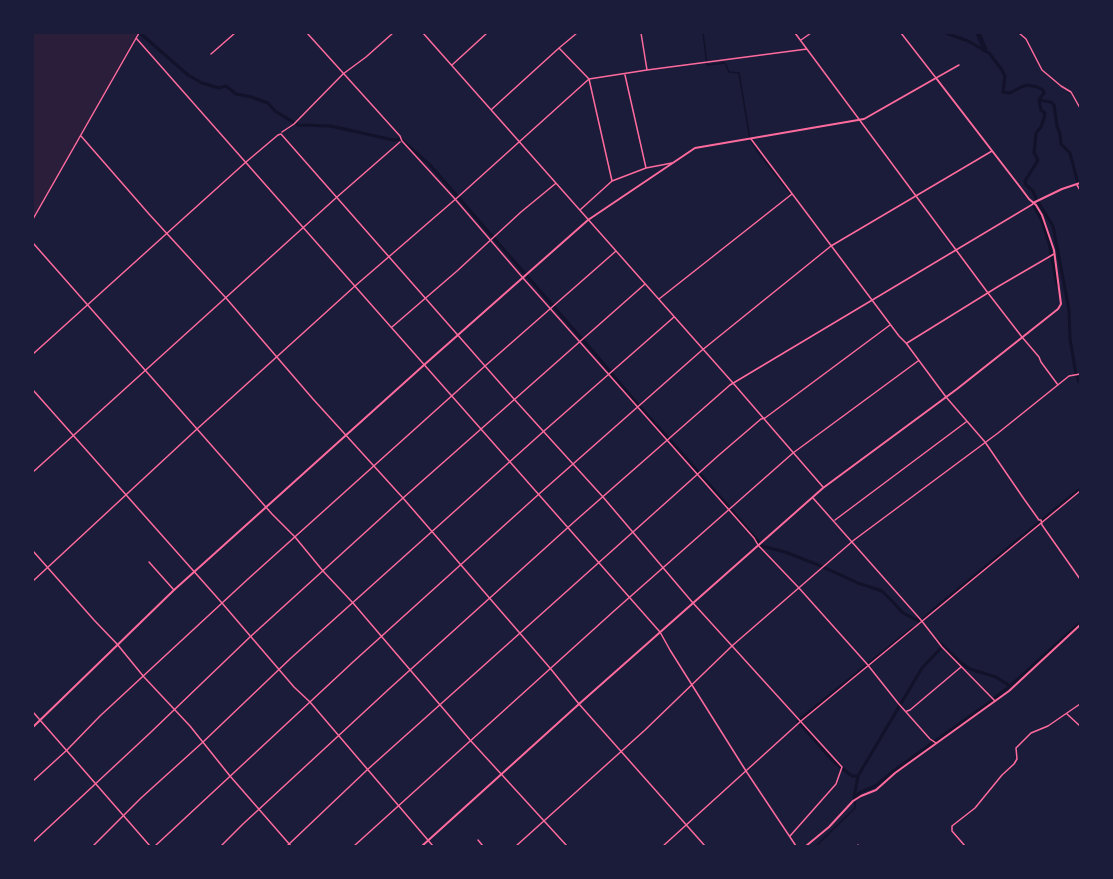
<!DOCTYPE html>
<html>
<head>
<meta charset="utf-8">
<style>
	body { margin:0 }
	#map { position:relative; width:1113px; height:879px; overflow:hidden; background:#1b1b3a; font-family:"Public Sans",sans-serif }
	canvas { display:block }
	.frame { position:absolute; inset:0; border:34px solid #1b1b3a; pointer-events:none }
</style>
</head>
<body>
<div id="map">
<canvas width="1113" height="879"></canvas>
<div class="frame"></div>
</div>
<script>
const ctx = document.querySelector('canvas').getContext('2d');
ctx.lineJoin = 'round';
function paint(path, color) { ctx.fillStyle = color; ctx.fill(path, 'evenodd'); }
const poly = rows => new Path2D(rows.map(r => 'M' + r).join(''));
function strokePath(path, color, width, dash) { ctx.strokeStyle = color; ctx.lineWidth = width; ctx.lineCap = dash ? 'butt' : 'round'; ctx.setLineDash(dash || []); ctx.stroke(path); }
paint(poly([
	[33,33,137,33,82,134,33,218]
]), '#2a1e3b');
strokePath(poly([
	[703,33,707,65,725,63,729,72,739,73,750,139,760,155,791,194],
	[816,846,855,808,855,802]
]), '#12122b', 1.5);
strokePath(poly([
	[140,33,188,75,202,83,219,88,226,86,236,94,252,97],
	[946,33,968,41,989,53,1002,70,1005,76,1003,92,1010,93,1021,87,1028,85,1037,87,1043,90,1044,93,1039,100,1041,110,1045,113,1044,118,1041,127,1036,133,1035,144,1034,153,1038,160,1025,181,1026,185,1033,191,1036,199],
	[254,98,268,103,275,111,298,125,331,126,393,140,401,139,430,165,458,197,610,371],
	[1039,100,1051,102,1054,105,1057,126,1060,134,1061,144,1070,153,1078,184,1080,188],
	[1038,202,1053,226,1069,310,1070,339,1076,374,1080,384],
	[1033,204,1042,221,1049,243,1057,285],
	[612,374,638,405],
	[640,407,668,438],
	[671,441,728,506],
	[731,510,762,546,785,552,821,566],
	[823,567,858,583,882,591,891,600,903,613,921,622],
	[920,623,932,611,1080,489],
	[1010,686,1080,623],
	[858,776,922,668,943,646],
	[855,797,861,792,877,785,896,769,990,702,1010,686,996,677,970,669,961,663,937,640],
	[854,798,858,776,852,776,833,761,798,721,913,628]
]), '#12122b', 3);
strokePath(poly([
	[978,33,985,50]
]), '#12122b', 5);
strokePath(poly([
	[307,33,400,136,402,141,455,199,523,278,754,538,758,545,799,588,867,664,898,703,930,739,936,743],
	[423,33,733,383,823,487],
	[577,33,559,48,589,79,612,181],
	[641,33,647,70],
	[795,33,988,293,1022,337,1039,357,1041,362,1058,385],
	[901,33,936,78,959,65],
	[1019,33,1026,39,1042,70,1061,86,1071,92,1080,108],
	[136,38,660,632,670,650,746,771,796,846],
	[801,40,811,33],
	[211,54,235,33],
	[452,65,487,33],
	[625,75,646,168],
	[492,109,559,48],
	[282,132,294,124,343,74,366,57,393,33],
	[81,136,149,214,226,298,313,399,403,498,550,668,579,704,705,846],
	[751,139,899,336,906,343,946,397,985,442,1024,499,1039,520,1041,520,1042,525,1080,579],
	[1077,185,1080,190],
	[580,210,612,181,646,168,672,163],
	[33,219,139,33],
	[33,243,272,514,295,537,323,571,353,603,470,740,567,846],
	[659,299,792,194],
	[392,327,457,271,521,212,555,184],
	[907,343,999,286,1054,254],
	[33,354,246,162,278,135,281,134,514,399,603,497,693,603,842,767,836,784,790,836],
	[33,390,222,603,294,687,310,702,433,846],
	[33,472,337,197,400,142],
	[813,498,921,620,942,647,995,701],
	[835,520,966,422],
	[33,551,94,620,117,644,144,677,190,726,230,776,291,846],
	[149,562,174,590],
	[33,581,197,429,355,286,458,197,589,79,647,70,807,49],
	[907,711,910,710,961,667],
	[33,712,150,846],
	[1067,714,1080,726],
	[33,781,67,750,100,716,248,579,485,366,616,251],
	[478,840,483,846],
	[33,842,150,733,250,637,403,498,645,284],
	[33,845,34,846],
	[93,846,141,798,203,742,291,658,544,431,674,317],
	[155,846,353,662,539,494,701,351,831,246,992,151],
	[221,846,243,824,389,689,574,522,730,385,1033,204],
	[287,846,367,770,719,455,761,419,765,418,890,325],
	[354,846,614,611,793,453,918,361],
	[516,846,645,730,733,645,854,540,998,433,1069,376,1080,374],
	[663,846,801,721,1080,491],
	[858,846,858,845],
	[965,846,952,831,952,826,975,808,1002,775,1014,764,1017,759,1016,748,1031,733,1048,726,1080,704]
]), '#ff6b9d', 1.5);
strokePath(poly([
	[1033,203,1062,189,1080,183],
	[33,727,174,590,424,365,588,220,695,148,864,119,936,78,1020,187,1029,199,1036,205,1042,215,1054,250,1061,304,1058,309,957,389,823,488,579,704,422,846],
	[806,846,829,827,853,801,861,796,876,790,895,773,1009,691,1080,625]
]), '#ff6b9d', 2);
</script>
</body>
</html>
